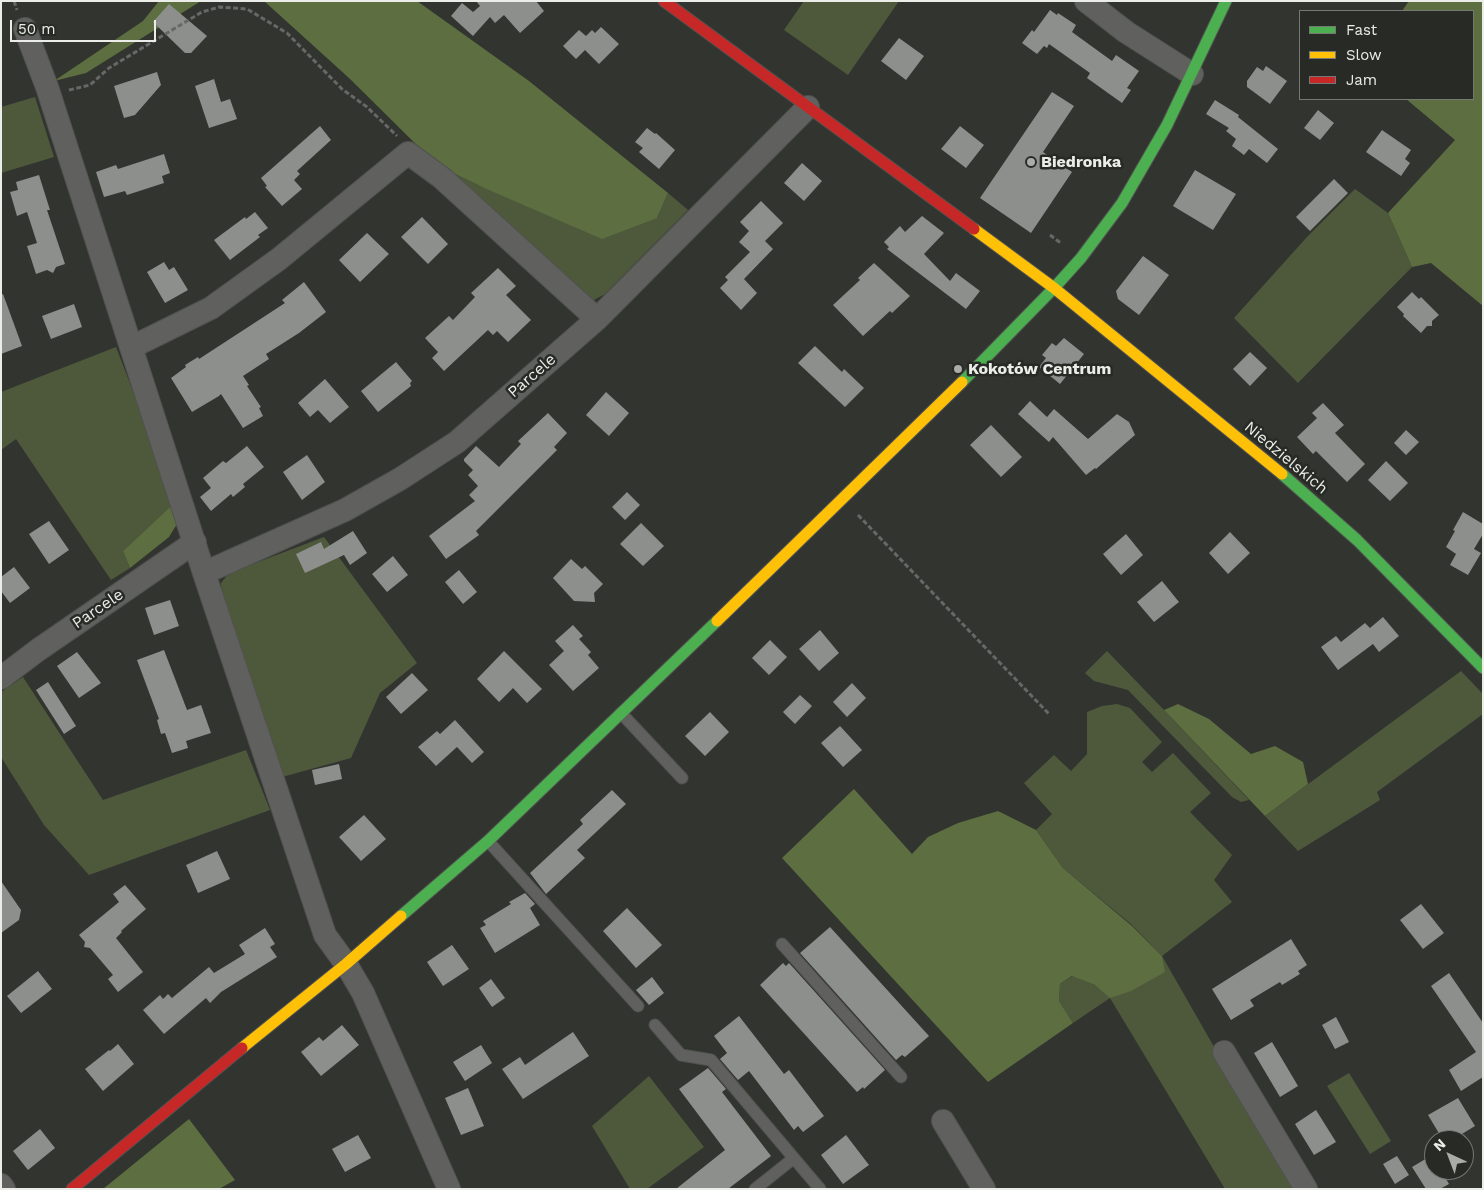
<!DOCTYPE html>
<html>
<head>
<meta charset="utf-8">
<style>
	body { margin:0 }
	#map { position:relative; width:1484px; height:1190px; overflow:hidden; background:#323430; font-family:"Work Sans",sans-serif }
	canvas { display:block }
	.frame { position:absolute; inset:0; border:2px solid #ebede9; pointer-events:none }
	.legend { position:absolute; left:1299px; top:10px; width:175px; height:90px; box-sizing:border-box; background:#282b25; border:1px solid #767973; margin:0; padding:6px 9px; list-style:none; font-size:15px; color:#ebede9 }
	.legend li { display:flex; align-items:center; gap:10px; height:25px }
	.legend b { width:25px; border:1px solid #767973 }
	.north { position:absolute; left:1424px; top:1130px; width:50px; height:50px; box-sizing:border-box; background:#282b25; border:1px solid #767973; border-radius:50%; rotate:317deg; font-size:14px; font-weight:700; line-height:20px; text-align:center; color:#ebede9 }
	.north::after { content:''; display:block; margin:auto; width:18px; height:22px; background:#aaaca8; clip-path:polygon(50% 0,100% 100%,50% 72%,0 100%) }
	.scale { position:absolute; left:10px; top:20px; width:146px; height:22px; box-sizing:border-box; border:2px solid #ebede9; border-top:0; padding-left:6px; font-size:15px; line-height:18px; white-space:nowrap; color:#ebede9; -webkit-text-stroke:4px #282b25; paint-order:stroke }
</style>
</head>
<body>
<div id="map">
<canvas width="1484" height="1190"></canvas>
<div class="frame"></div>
<ul class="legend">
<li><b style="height:6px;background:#4caf50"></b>Fast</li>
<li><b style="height:6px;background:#ffc107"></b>Slow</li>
<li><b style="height:6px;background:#c62828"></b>Jam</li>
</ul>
<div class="north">N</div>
<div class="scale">50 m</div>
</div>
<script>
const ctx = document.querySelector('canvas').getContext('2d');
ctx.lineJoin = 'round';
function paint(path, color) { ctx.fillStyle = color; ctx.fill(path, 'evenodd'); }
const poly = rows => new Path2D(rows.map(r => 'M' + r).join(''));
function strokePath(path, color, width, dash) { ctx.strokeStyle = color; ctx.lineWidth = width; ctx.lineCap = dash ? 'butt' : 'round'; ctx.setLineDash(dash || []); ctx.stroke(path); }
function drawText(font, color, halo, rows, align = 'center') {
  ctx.font = font + ' "Work Sans",sans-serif'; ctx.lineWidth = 5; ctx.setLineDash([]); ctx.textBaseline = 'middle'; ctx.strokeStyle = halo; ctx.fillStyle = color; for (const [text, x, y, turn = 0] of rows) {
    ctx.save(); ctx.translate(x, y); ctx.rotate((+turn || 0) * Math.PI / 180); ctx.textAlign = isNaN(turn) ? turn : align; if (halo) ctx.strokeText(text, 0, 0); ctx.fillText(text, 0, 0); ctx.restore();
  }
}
paint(poly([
	[804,1,899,1,848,75,784,30],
	[35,97,54,157,1,173,1,107],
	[437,165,482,187,657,218,668,193,688,210,605,294,594,300,579,294],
	[1355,189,1388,213,1412,267,1298,383,1234,318,1307,237],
	[116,347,148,430,172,505,123,551,130,568,111,580,16,439,1,450,1,392],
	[324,537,417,663,380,693,351,758,282,777,222,600,221,583,229,573],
	[1107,651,1164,710,1249,800,1241,802,1232,797,1128,690,1094,681,1085,673],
	[1461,671,1483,694,1483,714,1377,792,1380,800,1298,851,1265,816],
	[23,677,103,800,246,750,270,810,89,875,44,825,1,757,1,692],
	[1117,704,1130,708,1162,742,1142,762,1152,772,1173,753,1211,793,1190,812,1232,855,1214,880,1232,902,1162,956,1217,1052,1302,1189,1225,1189,1110,998,1073,1023,1059,1001,1060,984,1073,976,1095,985,1162,956,1132,925,1063,868,1036,830,1052,814,1024,783,1054,755,1071,771,1087,754,1087,712,1102,706],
	[1349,1073,1391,1141,1370,1154,1327,1086],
	[649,1076,704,1147,647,1189,630,1189,592,1126]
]), '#4e593c');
paint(poly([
	[159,1,201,1,86,73,54,81,143,21],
	[264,1,417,1,529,81,668,193,657,218,602,239,482,187,437,165,349,78],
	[1409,1,1483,1,1483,306,1431,263,1412,267,1388,213,1455,140,1406,99,1473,99,1473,11,1402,11],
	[172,505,177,524,169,537,130,568,123,551],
	[1178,704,1209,719,1251,754,1275,746,1303,762,1308,784,1265,816,1164,710],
	[854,789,912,854,928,837,958,823,998,811,1036,830,1063,868,1132,926,1162,956,1165,972,1131,991,1110,998,1095,985,1072,976,1060,984,1059,1001,1073,1023,988,1082,782,858],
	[189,1119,235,1180,219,1189,103,1189]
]), '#5d6e41');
paint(poly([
	[476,1,536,1,544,11,520,33,504,15,495,23,490,17,473,36,451,16,462,3,473,12,480,6],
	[169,4,207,36,191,53,185,53,153,22],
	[1050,10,1057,15,1058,13,1076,25,1072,32,1112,61,1116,55,1139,71,1127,88,1131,90,1122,103,1087,78,1090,73,1049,44,1047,48,1044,46,1037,54,1022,43,1032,30,1034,32],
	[601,27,619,44,599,64,585,50,576,59,563,46,579,30,586,36,592,30,595,33],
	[899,38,924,56,906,80,881,61],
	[1266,66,1287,81,1270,104,1247,87,1247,81,1257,67,1263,71],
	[157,72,161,85,135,115,124,118,114,86],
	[214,79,221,102,230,99,237,119,209,128,195,86],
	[1052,92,1074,106,1043,152,1072,172,1031,233,980,198],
	[1215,100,1239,115,1238,117,1278,149,1267,163,1249,149,1244,155,1232,146,1236,139,1226,131,1229,128,1206,114],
	[1318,110,1334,123,1320,140,1304,128],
	[320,126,331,140,297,171,300,174,294,180,302,189,282,206,265,187,267,186,261,178],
	[960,126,984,145,966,168,941,149],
	[647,128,655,134,656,133,675,150,659,169,639,152,643,148,635,142],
	[1382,130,1411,150,1405,159,1410,163,1401,176,1366,152],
	[164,154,170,173,162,176,164,183,127,195,125,191,104,197,96,172,116,165,118,169],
	[802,163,822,181,804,201,784,183],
	[1195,170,1236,194,1213,230,1173,206],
	[39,175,50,210,47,210,65,264,56,267,53,273,47,270,36,274,27,246,37,243,27,212,17,216,10,192,18,190,16,182],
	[1334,179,1348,193,1310,231,1296,217],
	[761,201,783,223,765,241,773,249,744,279,757,293,741,310,720,288,728,280,725,277,750,252,739,242,749,231,740,222],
	[255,212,268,228,258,235,260,237,230,260,214,240,245,217,246,219],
	[922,216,944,233,924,254,950,281,956,273,980,291,966,309,887,249,889,247,884,242,900,226,905,232],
	[422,217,448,244,428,264,401,237],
	[367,233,389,254,360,282,339,260],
	[1143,256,1169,275,1139,315,1118,299,1116,291],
	[164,262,169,270,174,267,188,290,165,303,147,272],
	[874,263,910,296,892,313,890,311,863,336,833,305,860,280,858,278],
	[498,268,516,286,506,295,531,320,508,342,497,331,493,335,488,330,444,371,432,358,438,352,425,338,449,316,453,320,475,297,471,293],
	[304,282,326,312,299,333,266,354,269,359,243,376,249,385,247,386,261,407,259,408,263,416,243,428,221,394,219,396,192,412,171,378,186,367,185,365,198,357,199,359,285,303,282,300],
	[1412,292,1419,299,1421,297,1439,315,1432,321,1432,326,1427,326,1421,333,1403,316,1404,314,1397,307],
	[3,294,22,346,1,354,1,295],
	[74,304,82,327,51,339,42,316],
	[1064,338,1084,354,1060,384,1039,367,1046,358,1042,355,1052,343,1056,346],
	[815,346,842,372,844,369,864,388,845,407,798,363],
	[1250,352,1267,368,1250,386,1233,369],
	[396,362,412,381,410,383,411,386,378,412,361,391],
	[325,379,349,407,330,423,318,410,310,417,298,403],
	[606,392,629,413,609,436,586,415],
	[1030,401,1047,417,1054,409,1088,439,1117,414,1129,422,1135,435,1096,469,1095,468,1086,475,1053,437,1049,442,1018,414],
	[1323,403,1344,425,1335,433,1365,464,1347,482,1316,451,1313,454,1297,437,1317,418,1312,413],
	[548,413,567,433,554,447,557,450,476,531,479,535,446,559,429,536,475,501,469,495,478,486,468,475,473,470,464,461,464,459,476,446,499,467,521,444,518,441],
	[991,425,1022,457,1001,477,970,445],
	[1406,430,1419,442,1406,455,1394,443],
	[247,446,264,467,243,484,245,487,233,497,231,494,211,511,200,497,211,488,203,478,223,461,226,463],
	[307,455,325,482,302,500,283,472],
	[1386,461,1408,483,1390,501,1368,480],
	[627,492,640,505,625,520,612,507],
	[1463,512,1483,524,1483,534,1474,549,1481,553,1468,575,1450,565,1456,554,1446,547,1455,531,1453,530],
	[49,521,69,550,49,564,29,534],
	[641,523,664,546,643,566,620,544],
	[353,531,367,553,350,565,344,555,305,573,296,554,321,542,324,549],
	[1230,532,1250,553,1228,574,1209,553],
	[1126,534,1143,555,1121,575,1103,554],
	[393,556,408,575,387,592,372,574],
	[571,559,582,569,585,566,603,584,594,593,595,602,574,601,553,578],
	[14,567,30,588,10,603,1,591,1,577],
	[459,570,477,592,463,604,445,582],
	[1162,581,1179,602,1154,622,1137,602],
	[170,600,179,626,154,635,145,608],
	[1383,617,1399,636,1379,652,1373,644,1338,670,1321,647,1336,636,1341,642,1365,623,1370,628],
	[573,625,583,636,579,639,591,652,588,655,599,668,573,691,549,665,564,651,555,641],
	[820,630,839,653,819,671,799,649],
	[770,640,787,657,769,675,752,658],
	[164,650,187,710,201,705,211,733,186,741,188,748,172,753,165,733,161,734,157,720,159,719,137,660],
	[504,651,542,689,527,703,513,688,499,702,477,679],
	[77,652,101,683,79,698,57,666],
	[412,673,428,690,401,714,386,697],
	[48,682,76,726,64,734,36,690],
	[852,683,866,698,847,717,833,702],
	[800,695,812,706,795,724,783,712],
	[710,712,729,732,705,756,685,736],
	[455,720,484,752,472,763,457,747,436,766,418,747,437,731,440,734],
	[840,726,862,750,843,767,821,743],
	[339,764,342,779,315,785,312,770],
	[612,790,626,804,577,850,585,858,546,894,530,873,583,824,580,820],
	[364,815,386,839,361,861,339,837],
	[217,851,230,879,198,893,186,865],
	[1,881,21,910,19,920,1,933],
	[125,885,146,909,121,931,122,932,116,938,143,972,118,992,108,979,113,975,90,948,84,947,85,942,79,935,119,902,113,894],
	[525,893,535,904,530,908,540,925,495,953,480,928,486,925,483,921,511,904,509,902],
	[1421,904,1444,933,1423,949,1400,920],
	[627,908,662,945,636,968,603,931],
	[830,927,929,1036,905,1057,902,1055,896,1060,800,953],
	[265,928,275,944,270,947,277,957,221,992,210,1003,206,998,164,1034,143,1010,160,995,163,999,168,994,172,998,209,967,214,973,245,954,239,945],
	[1291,939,1307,965,1298,971,1300,974,1282,985,1280,982,1250,1000,1254,1006,1231,1020,1212,989],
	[452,945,469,969,443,986,427,962],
	[783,963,786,966,789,963,885,1070,864,1089,863,1087,857,1092,760,985],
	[38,971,52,989,21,1013,7,996],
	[1449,973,1483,1023,1483,1077,1461,1091,1449,1070,1476,1052,1431,986],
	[652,977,664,993,649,1005,636,990],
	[491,979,505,998,492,1007,479,988],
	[739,1016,784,1074,789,1070,824,1116,803,1132,798,1126,794,1130,749,1071,738,1080,720,1059,727,1053,714,1036],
	[1336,1017,1349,1042,1335,1049,1322,1025],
	[342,1025,359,1045,321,1076,301,1052,319,1037,323,1041],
	[573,1032,589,1056,523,1099,502,1069,520,1057,525,1065],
	[1272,1042,1298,1086,1280,1097,1254,1053],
	[118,1044,134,1064,103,1091,85,1069,109,1050,110,1051],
	[481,1045,492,1063,465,1081,453,1062],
	[708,1068,726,1089,722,1092,771,1156,728,1189,676,1189,725,1150,679,1089],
	[468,1088,484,1126,461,1135,445,1098],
	[1458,1098,1475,1126,1452,1140,1443,1140,1428,1115],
	[1316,1110,1336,1142,1314,1155,1295,1124],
	[40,1129,55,1148,28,1170,13,1151],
	[358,1135,371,1158,345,1172,332,1149],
	[846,1135,869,1165,843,1184,821,1155],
	[1434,1154,1434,1170,1441,1170,1449,1184,1440,1189,1426,1189,1412,1167],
	[1397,1156,1409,1175,1395,1184,1383,1164]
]), '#8d8f8c');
const lane = poly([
	[621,713,682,778],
	[488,841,638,1006],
	[782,944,901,1077],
	[655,1025,681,1055,711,1060,820,1189],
	[755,1189,794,1158]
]);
const street = poly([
	[1086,1,1126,32,1192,74],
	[25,29,47,87,204,573,325,935,346,964,363,993,449,1189],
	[132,347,211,308,279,259,408,153,442,178,597,319],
	[204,573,345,510,400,479,457,442,597,319,808,107],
	[1,678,38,650,195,542],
	[1224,1052,1306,1189],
	[943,1121,984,1189],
	[1,1185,4,1189]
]);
const fast = poly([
	[962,382,1054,288,1081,258,1122,203,1167,125,1226,1],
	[1282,474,1357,540,1483,668],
	[401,916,488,841,717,621]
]);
const slow = poly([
	[974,229,1054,288,1282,474],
	[717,621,962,382],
	[242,1048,346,964,401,916]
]);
const jam = poly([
	[664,1,974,229],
	[72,1189,242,1048]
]);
strokePath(lane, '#51524f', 13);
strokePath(street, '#51524f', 24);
strokePath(fast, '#51524f', 13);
strokePath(slow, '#51524f', 13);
strokePath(jam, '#51524f', 13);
strokePath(poly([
	[14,1,17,10],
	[69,90,90,85,109,68,202,12,219,7,247,9,287,33,342,89,367,107,397,136],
	[1050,235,1062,244],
	[858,515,1049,714]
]), '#676866', 3, [5, 2.5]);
strokePath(lane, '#60615f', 11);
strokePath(street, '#60615f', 22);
strokePath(fast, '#4caf50', 11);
strokePath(slow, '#ffc107', 11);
strokePath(jam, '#c62828', 11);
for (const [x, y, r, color] of [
	[1031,162,5,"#aaaca8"],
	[958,369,5,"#aaaca8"]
]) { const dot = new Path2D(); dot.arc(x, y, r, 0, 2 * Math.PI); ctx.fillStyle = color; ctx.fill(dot); strokePath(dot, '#282b25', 2); }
drawText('bold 16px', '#ebede9', '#282b25', [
	["Biedronka",1041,162],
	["Kokotów Centrum",968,369]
], 'left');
drawText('16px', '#ebede9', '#282b25', [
	["Parcele",532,376,-41],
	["Niedzielskich",1286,458,40],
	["Parcele",98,609,-34]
]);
</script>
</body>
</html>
